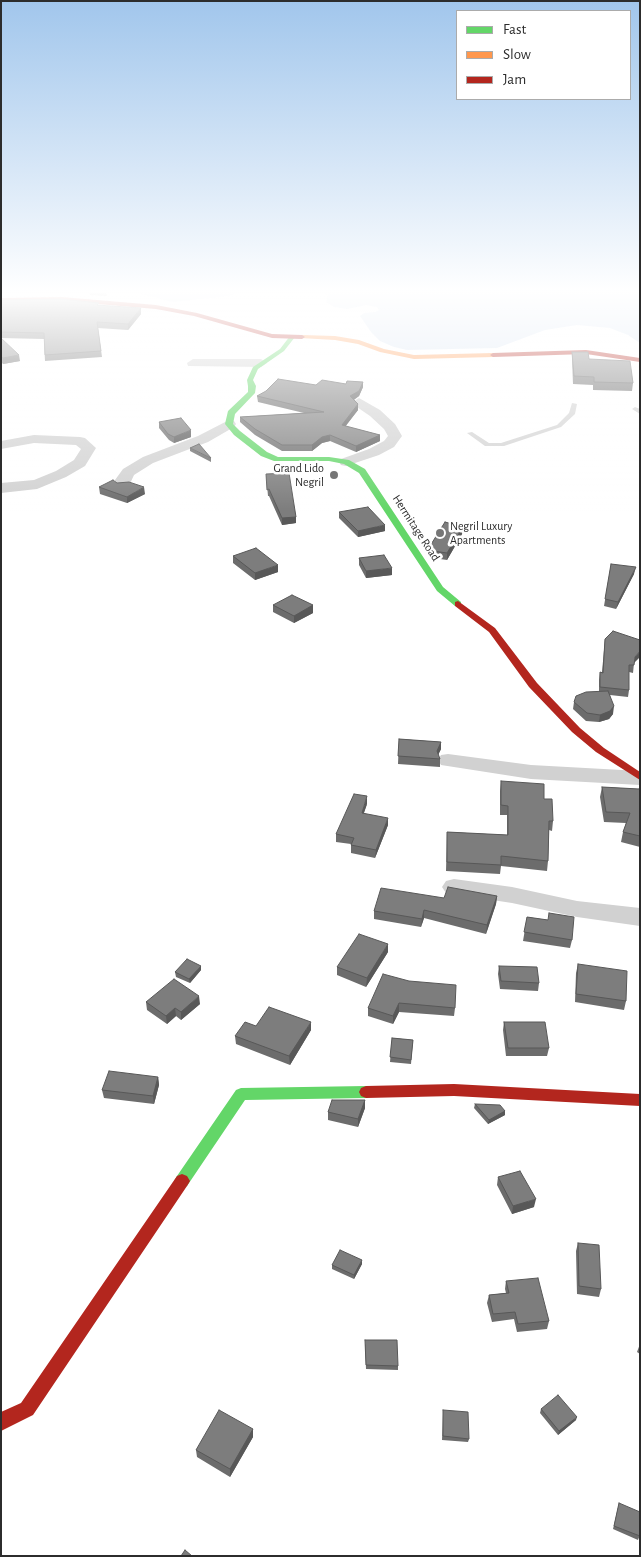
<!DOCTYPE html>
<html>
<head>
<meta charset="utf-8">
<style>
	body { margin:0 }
	#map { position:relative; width:641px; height:1557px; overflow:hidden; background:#fff; font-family:"Alegreya Sans",sans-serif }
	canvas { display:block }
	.frame { position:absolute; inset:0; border:2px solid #2c2c2c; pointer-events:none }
	.legend { position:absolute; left:456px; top:10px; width:175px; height:90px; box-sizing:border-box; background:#fff; border:1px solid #ababab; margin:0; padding:6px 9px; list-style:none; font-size:15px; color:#2c2c2c }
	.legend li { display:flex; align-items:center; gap:10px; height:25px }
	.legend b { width:25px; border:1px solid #ababab }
</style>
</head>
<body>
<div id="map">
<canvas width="641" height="1557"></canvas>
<div class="frame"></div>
<ul class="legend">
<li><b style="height:6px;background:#63d668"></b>Fast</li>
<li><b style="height:6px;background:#ff974d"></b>Slow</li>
<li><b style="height:6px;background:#b3261e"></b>Jam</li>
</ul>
</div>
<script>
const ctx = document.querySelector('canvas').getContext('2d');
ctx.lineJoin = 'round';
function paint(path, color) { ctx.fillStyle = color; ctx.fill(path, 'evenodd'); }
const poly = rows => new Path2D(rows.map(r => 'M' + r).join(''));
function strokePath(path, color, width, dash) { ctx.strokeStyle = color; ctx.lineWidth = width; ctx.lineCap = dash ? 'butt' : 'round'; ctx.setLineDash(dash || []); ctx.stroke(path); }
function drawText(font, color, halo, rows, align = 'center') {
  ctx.font = font + ' "Alegreya Sans",sans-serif'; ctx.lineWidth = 5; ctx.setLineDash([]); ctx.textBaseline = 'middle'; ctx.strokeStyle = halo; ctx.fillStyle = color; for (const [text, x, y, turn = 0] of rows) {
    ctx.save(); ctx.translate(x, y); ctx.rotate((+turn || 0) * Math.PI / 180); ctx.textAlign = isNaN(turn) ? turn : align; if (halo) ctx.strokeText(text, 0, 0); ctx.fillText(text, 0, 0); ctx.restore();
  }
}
paint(poly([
	[138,293,239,293,221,297,172,302],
	[323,293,640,293,640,343,628,335,610,328,577,325,545,330,497,348,407,350,394,347,380,341,371,332,360,316,364,313,375,312,379,310,377,307,366,305,347,309,334,307,326,302,328,295]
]), '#d6e2f1');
paint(poly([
	[572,403,577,404,575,414,561,427,504,446,485,446,467,433,472,432,489,443,501,443,557,425,569,413,572,403],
	[635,407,640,409,640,414,632,409,635,407]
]), '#d1d1d1');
paint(poly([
	[193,359,261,359,267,363,261,367,188,366,187,363,193,359],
	[359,398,380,410,395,424,402,436,394,447,379,455,346,466,341,465,339,462,341,459,369,449,384,441,388,436,384,429,370,416,354,405,352,402,359,398],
	[229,420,234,421,236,424,234,427,208,442,153,463,134,475,128,488,118,488,115,485,115,480,123,469,143,457,198,436,229,420],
	[34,435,80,437,85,438,96,448,85,466,66,477,37,489,1,493,1,483,34,480,56,471,74,460,81,449,76,445,34,443,1,449,1,441,34,435],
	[448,754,531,765,640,771,640,785,531,779,441,765,438,760,441,755,448,754],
	[454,879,512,887,577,901,640,908,640,926,577,917,512,903,446,893,442,887,446,881,454,879]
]), '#d1d1d1');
paint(poly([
	[290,336,295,337,284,351,258,369,253,380,256,386,255,393,235,414,233,424,240,431,267,452,278,457,329,457,349,460,365,469,443,587,461,602,461,606,455,606,437,591,359,473,344,464,329,461,274,461,261,456,234,435,225,424,228,411,248,392,248,386,247,380,253,367,280,349,290,336],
	[366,1086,371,1088,373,1092,371,1096,366,1098,245,1100,187,1186,182,1188,177,1186,174,1181,177,1176,236,1090,241,1088,366,1086]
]), '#63d668');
paint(poly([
	[302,335,335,336,359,340,384,349,414,355,493,353,496,355,493,357,414,359,380,352,358,344,335,340,300,338,300,336,302,335]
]), '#ff974d');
paint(poly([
	[62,297,156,305,197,313,272,334,302,335,305,337,302,339,272,338,194,316,156,309,62,301,1,302,1,298,62,297],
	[586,350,640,358,640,362,586,354,493,357,490,355,493,353,586,350],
	[458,601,495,628,537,683,580,728,604,748,640,772,640,780,596,752,572,732,529,687,489,632,455,606,455,602,458,601],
	[454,1084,640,1094,640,1106,454,1096,366,1098,361,1096,359,1092,361,1088,366,1086,454,1084],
	[182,1174,187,1176,190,1181,187,1186,33,1415,1,1431,1,1412,21,1403,177,1176,182,1174]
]), '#b3261e');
paint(poly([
	[89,293,106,293,107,295,106,296,90,295],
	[1,300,99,305,141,314,128,330,98,328,102,357,45,361,44,339,1,338],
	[1,338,20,361,3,364,1,362],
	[572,352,589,359,633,383,632,391,593,390,593,385,573,384,572,359],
	[316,385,363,387,359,396,354,400,358,410,345,426,380,435,380,441,356,452,330,441,322,443,312,451,282,451,255,435,240,422,240,417,304,413,258,402,257,396],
	[159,422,191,437,174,443,169,440,159,428],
	[190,448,211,458,211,462,190,451],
	[266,474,296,517,296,523,282,525,269,496,268,496],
	[99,487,145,494,127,503,100,494],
	[339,512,385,531,358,537,339,518],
	[463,527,462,534,447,560,433,558,429,553,430,546],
	[233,556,278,572,255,580,233,563],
	[359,558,392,575,366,578,359,565],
	[611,564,634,574,616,609,604,606],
	[273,605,313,605,313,613,294,623,273,612],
	[605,639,634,663,633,673,629,672,629,690,628,697,610,695,613,714,609,719,599,722,586,721,573,709,574,702,599,692,599,680,600,672,602,672],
	[399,739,441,742,441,749,438,755,440,759,440,767,398,764],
	[501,781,544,799,553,821,552,831,549,830,548,861,547,871,501,866,500,874,446,871,447,832,507,835,507,815,500,815,500,791],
	[602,787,639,789,640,787,640,847,621,842,623,832,626,823,604,822,600,797],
	[367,804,364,813,388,825,375,858,351,853,351,844,336,842,336,834],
	[497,896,496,904,486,934,424,918,421,927,374,919,374,911,444,898],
	[527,917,548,920,572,940,570,948,523,941],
	[388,952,366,987,337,975,337,967],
	[578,964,626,1001,624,1010,575,1002,576,973],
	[499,966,539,983,538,991,500,989,498,974],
	[201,970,190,983,176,977,175,972],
	[409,981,455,1008,454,1016,399,1012,393,1024,368,1016,368,1008],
	[146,1002,200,1004,181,1020,176,1016,167,1024,147,1010],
	[504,1022,549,1048,547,1056,506,1056,503,1030],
	[256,1026,311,1030,290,1065,236,1044,235,1036],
	[392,1038,413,1040,411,1064,390,1062],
	[158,1077,159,1085,154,1104,104,1098,102,1090],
	[365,1100,365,1108,358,1127,328,1120,328,1112],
	[475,1104,505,1111,505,1115,488,1124,474,1108],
	[498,1177,534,1207,512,1214,497,1185],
	[578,1243,601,1289,599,1297,577,1294,576,1251],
	[362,1264,354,1279,332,1269,332,1265],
	[506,1281,549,1321,547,1329,517,1332,514,1319,492,1322,487,1303,489,1295,506,1293,505,1289],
	[365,1344,398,1366,398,1370,366,1369],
	[640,1344,640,1354,637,1352],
	[541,1409,576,1420,558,1435,540,1413],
	[443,1414,469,1439,468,1442,442,1440],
	[253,1429,253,1437,230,1477,197,1457,196,1450],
	[619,1503,640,1535,638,1540,613,1529]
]), '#6c6c6c');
paint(poly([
	[141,308,141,314,128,330,128,324],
	[19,355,20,361,3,364,3,358],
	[363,382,363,387,359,396,350,402,350,396],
	[358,404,358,410,342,431,342,425],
	[191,430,191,437,174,443,174,437],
	[330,435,330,441,322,443,312,451,312,445,322,437],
	[380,435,380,441,356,452,356,446],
	[144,487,145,494,127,503,127,497],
	[296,517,296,523,282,525,282,518],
	[385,525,385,531,358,537,358,531],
	[463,527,462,534,447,560,447,553],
	[278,565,278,572,255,580,255,573],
	[636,567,634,574,616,609,618,602],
	[392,568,392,575,366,578,366,571],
	[313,605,313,613,294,623,294,616],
	[640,651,640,657,633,664,635,657],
	[614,706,613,714,609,719,599,722,600,715],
	[441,742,441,749,436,759,437,751],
	[367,796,367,804,361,820,362,813],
	[388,818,388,825,375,858,376,850],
	[497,896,496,904,486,934,487,925],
	[424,910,424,918,421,927,422,919],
	[388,944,388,952,366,987,367,978],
	[201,966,201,970,190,983,189,979],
	[199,996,200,1004,181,1020,181,1012],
	[399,1003,399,1012,393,1024,393,1016],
	[175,1008,176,1016,167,1024,166,1016],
	[311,1022,311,1030,290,1065,289,1056],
	[158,1077,159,1085,154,1104,153,1096],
	[365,1100,365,1108,358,1127,358,1119],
	[505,1111,505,1115,488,1124,489,1120],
	[536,1199,534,1207,512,1214,513,1206],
	[362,1260,362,1264,354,1279,354,1275],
	[577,1417,576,1420,558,1435,559,1431],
	[253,1429,253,1437,230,1477,230,1469]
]), '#585858');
const building = poly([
	[61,299,99,303,97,305,141,308,128,324,97,322,101,351,45,355,44,333,1,332,1,300,61,299],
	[1,338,19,355,3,358,1,357,1,338],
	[572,352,588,352,589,359,630,361,633,383,594,382,594,377,574,376,572,352],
	[278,379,316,385,322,380,346,384,347,381,363,382,359,391,350,396,358,404,342,425,380,435,356,446,330,435,322,437,312,445,282,445,255,429,240,417,324,412,257,396,266,391,278,379],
	[181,418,191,430,174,437,168,434,159,422,181,418],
	[199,444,211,458,190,448,199,444],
	[289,473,296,517,282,518,269,489,267,490,266,474,289,473],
	[113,480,117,483,129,482,144,487,127,497,99,487,113,480],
	[368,507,385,525,358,531,339,512,368,507],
	[445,522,463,527,447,553,433,551,430,546,445,522],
	[256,548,278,565,255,573,233,556,256,548],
	[384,555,392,568,366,571,359,558,384,555],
	[611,564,636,567,618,602,605,599,611,564],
	[292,595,313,605,294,616,273,605,292,595],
	[613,631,640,640,640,651,635,657,634,665,629,665,629,690,600,687,600,672,603,673,605,639,613,631],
	[608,691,614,706,610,711,600,715,587,713,574,702,576,696,586,692,608,691],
	[399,739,441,742,437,751,440,759,398,756,399,739],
	[501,781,544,784,544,799,552,799,553,821,549,821,548,861,501,856,501,865,447,862,447,832,508,835,508,806,501,805,501,781],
	[602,787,639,789,640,787,640,836,623,832,630,813,606,812,602,787],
	[354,794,367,796,362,813,388,818,376,850,351,845,354,838,336,834,354,794],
	[448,887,497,896,487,925,424,910,422,919,374,911,381,888,444,898,448,887],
	[549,913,574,917,572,940,524,932,527,917,548,920,549,913],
	[359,934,388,944,367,978,337,967,359,934],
	[187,959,201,966,189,979,175,972,187,959],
	[578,964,627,971,626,1001,576,994,578,964],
	[499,966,537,967,539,983,501,981,499,966],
	[383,974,409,981,456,985,455,1008,399,1003,393,1016,368,1008,383,974],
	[174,979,199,996,181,1012,175,1008,166,1016,146,1002,174,979],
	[269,1007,311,1022,289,1056,235,1036,245,1022,256,1026,269,1007],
	[504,1022,545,1022,549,1048,508,1048,504,1022],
	[392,1038,413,1040,411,1060,390,1057,392,1038],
	[109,1071,158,1077,153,1096,102,1090,109,1071],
	[332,1100,365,1100,358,1119,328,1112,332,1100],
	[475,1104,500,1105,505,1111,489,1120,475,1104],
	[520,1171,536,1199,513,1206,498,1177,520,1171],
	[578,1243,599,1245,601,1289,579,1286,578,1243],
	[340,1250,362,1260,354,1275,332,1265,340,1250],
	[538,1278,549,1321,518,1324,515,1312,493,1314,489,1295,509,1293,506,1281,538,1278],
	[365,1340,397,1340,398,1366,366,1365,365,1340],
	[558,1395,577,1417,559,1431,541,1409,558,1395],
	[219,1410,253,1429,230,1469,196,1450,219,1410],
	[443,1410,468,1412,469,1439,443,1436,443,1410],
	[619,1503,640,1512,640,1536,614,1526,619,1503],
	[185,1550,192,1556,181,1556,185,1550]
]);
paint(building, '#7d7d7d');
strokePath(building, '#585858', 1);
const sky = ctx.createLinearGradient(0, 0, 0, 511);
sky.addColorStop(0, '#a1c6ec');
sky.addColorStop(0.57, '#fff');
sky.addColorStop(1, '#ffffff00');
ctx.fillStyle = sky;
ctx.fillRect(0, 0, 641, 511);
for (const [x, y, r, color] of [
	[334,475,5,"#767676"],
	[440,533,5,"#767676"]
]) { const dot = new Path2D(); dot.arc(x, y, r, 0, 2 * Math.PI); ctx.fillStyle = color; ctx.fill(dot); strokePath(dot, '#fff', 2); }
drawText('12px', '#2c2c2c', '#fff', [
	["Grand Lido",324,468],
	["Negril",324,482],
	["Negril Luxury",450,526,"left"],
	["Apartments",450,540,"left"]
], 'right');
drawText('12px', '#2c2c2c', '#fff', [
	["Hermitage Road",416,528,57]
]);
</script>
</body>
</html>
